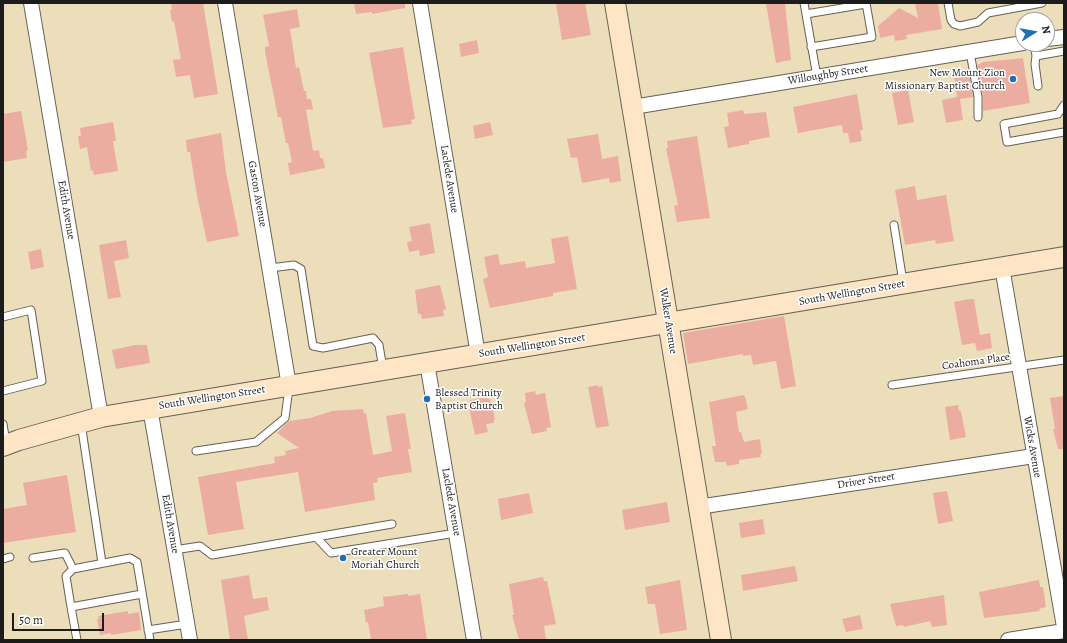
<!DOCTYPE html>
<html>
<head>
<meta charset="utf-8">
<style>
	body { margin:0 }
	#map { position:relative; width:1067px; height:643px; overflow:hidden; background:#eddebb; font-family:Alegreya,serif }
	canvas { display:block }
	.frame { position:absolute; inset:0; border:4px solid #1c1c1c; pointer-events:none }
	.north { position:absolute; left:1015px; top:12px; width:40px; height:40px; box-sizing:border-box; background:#fff; border:1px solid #a4a4a4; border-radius:50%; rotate:79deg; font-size:11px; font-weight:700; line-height:16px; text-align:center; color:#1c1c1c }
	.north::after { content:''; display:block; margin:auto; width:14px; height:18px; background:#1f6fb2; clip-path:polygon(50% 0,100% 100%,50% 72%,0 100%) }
	.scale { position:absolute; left:12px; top:613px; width:92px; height:18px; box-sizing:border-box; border:2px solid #1c1c1c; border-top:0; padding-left:5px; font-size:12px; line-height:14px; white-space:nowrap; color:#1c1c1c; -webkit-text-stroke:3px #fff; paint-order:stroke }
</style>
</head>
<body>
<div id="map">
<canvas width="1067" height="643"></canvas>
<div class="frame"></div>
<div class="north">N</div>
<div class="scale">50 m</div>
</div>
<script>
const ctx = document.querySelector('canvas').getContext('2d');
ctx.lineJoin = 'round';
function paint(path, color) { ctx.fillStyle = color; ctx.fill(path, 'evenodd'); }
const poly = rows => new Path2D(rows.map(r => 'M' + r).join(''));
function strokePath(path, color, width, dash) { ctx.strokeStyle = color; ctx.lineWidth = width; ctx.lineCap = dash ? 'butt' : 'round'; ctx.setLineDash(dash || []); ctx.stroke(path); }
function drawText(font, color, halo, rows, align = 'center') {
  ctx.font = font + ' Alegreya,serif'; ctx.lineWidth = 3; ctx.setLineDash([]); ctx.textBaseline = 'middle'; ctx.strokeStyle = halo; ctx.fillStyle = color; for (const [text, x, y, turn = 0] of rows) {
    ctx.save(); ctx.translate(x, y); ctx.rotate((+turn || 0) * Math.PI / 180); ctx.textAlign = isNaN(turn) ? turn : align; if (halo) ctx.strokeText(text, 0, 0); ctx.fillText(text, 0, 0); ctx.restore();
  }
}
paint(poly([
	[171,3,203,3,218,94,194,98,190,75,176,77,173,60,181,59,174,21,172,22,170,10,172,10],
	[354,3,405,3,405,8,372,14,372,12,356,14],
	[564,3,585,3,591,35,562,40,556,4],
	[766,3,785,3,791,60,776,63],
	[915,3,938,3,942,29,906,35,907,39,895,41,894,35,880,38,878,26,899,8,918,18],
	[297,9,300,27,290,29,296,68,299,67,304,91,306,91,307,99,311,99,313,109,306,110,313,151,319,150,320,158,323,158,325,168,290,175,288,163,292,162,288,143,286,143,281,117,278,117,265,52,265,47,269,46,263,15],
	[477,40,479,53,461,57,459,44],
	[403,47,415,119,411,120,412,124,383,128,369,53],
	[1023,58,1030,103,983,111,983,96,977,65,983,62],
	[969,73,973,97,960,99,963,120,946,123,942,100,957,97,954,76],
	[908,90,914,122,898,125,892,93],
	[857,94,863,130,860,130,862,141,850,143,848,133,843,133,842,125,798,133,793,107],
	[743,110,744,114,766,112,770,137,749,141,749,144,728,148,724,127,729,126,727,113],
	[21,111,28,150,26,151,27,158,3,162,3,114],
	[113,122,116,141,113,141,118,171,94,175,93,170,91,171,87,147,80,149,78,136,81,136,80,128],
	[490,122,493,135,475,139,473,126],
	[221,133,226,172,239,236,207,242,197,196,190,152,187,152,186,140],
	[598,134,602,159,618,156,621,181,610,183,609,178,582,183,577,157,571,158,567,139],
	[697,136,710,218,677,222,674,206,678,205,666,148,668,148,667,141],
	[915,186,917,200,946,195,954,241,936,244,935,240,905,245,895,190],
	[430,223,435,253,420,256,419,250,409,252,407,242,412,241,409,227],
	[568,236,577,289,553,293,553,296,490,308,483,279,488,277,484,257,498,254,500,265,525,261,526,268,555,263,551,239],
	[126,240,129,258,114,261,121,297,108,299,99,245],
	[41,249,44,267,31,270,28,252],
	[440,285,446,309,443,310,444,316,422,319,421,314,418,314,415,290],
	[970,299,974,299,980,335,990,333,992,348,977,351,975,343,962,345,954,302],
	[784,316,796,386,781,389,776,361,753,365,751,355,743,356,743,354,688,364,683,333],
	[135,345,147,345,150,363,116,369,112,350],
	[598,385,598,387,602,386,609,426,596,428,588,387],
	[535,391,536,395,545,393,551,427,546,428,547,431,532,434,524,403,526,402,525,393],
	[743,395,745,397,748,409,736,412,739,432,741,432,744,442,760,439,762,454,760,454,761,457,739,460,739,464,727,466,726,462,715,462,712,446,716,446,709,402],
	[1064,396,1064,449,1058,449,1053,429,1055,429,1050,398],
	[481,398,490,399,495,419,494,419,494,423,486,424,488,432,475,435,468,403,471,400],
	[958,405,959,411,961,411,966,437,950,440,945,407],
	[363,409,364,414,366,413,373,455,392,451,386,416,405,413,411,449,408,449,412,472,377,478,378,482,373,483,375,500,305,512,298,472,236,482,244,529,208,535,198,477,275,463,274,457,286,455,285,451,299,448,277,433,289,421,310,418,332,411],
	[67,475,76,532,3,543,3,509,27,505,23,483],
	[947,491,953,521,938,524,933,493],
	[529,493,533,513,501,520,498,499],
	[667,502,670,522,625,530,622,510],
	[763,519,765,534,741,538,739,523],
	[795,566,798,581,743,591,741,575],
	[249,575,253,599,267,597,269,610,244,616,248,640,230,640,221,580],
	[543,577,544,581,547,581,556,624,544,626,546,640,519,640,512,615,514,615,509,584],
	[680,580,687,630,660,634,655,604,648,604,645,587],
	[1039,580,1040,587,1043,587,1046,607,1039,609,1040,611,984,618,979,592],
	[408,594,408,596,420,594,427,640,371,640,368,622,366,623,364,610,384,606,383,597],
	[944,595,947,625,932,627,930,621,904,627,903,625,896,626,890,604],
	[128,611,128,614,139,612,141,630,111,635,111,633,100,635,97,619,99,619,98,616],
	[860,615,863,629,846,632,842,619]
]), '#eaada0');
const lane = poly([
	[804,3,817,77],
	[948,3,951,20,954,24,960,26,978,22,988,13,1042,3],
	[806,14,866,4],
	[1034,44,1036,56,1035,64,1038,86],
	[811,47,872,37,866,3],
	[970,52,978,97,978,117],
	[1036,56,1064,51],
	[1064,105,1058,114,1004,124,1007,142,1064,132],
	[894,225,903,282],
	[270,268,294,265,301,269,313,346,323,348,373,338,379,345,383,369],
	[3,317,31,310,42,381,3,391],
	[892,385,1064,360],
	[81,423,102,563],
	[3,424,6,443],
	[196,451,256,442,285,418,289,388],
	[316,537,392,524],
	[174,550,200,546,212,555,316,537,331,553,456,533],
	[33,558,65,553,73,569],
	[3,559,10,557],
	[71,607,66,576,73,569,130,558,137,562,150,640],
	[148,630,187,624],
	[77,640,71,607,142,594]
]);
const street = poly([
	[31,3,101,417],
	[225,3,289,386],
	[420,3,478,355],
	[1047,39,1064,37],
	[633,107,1023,43],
	[1002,267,1064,627],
	[427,363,474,640],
	[150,408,190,640],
	[698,507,1034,456],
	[1008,640,1064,631]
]);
const secondary = poly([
	[615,3,721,640],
	[3,446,19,440,101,417,1064,257]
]);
strokePath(lane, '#656054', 9);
strokePath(street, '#656054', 16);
strokePath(secondary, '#656054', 22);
strokePath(lane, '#fff', 7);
strokePath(street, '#fff', 14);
strokePath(secondary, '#fde5c5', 20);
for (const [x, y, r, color] of [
	[1013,79,4,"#1f6fb2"],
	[427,399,4,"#1f6fb2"],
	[343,558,4,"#1f6fb2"]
]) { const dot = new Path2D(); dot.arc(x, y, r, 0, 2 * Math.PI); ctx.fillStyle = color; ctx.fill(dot); strokePath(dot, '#fff', 1.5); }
drawText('11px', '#1c1c1c', '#fff', [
	["New Mount Zion",1005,73,"right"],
	["Missionary Baptist Church",1005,86,"right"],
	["Blessed Trinity",435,393],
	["Baptist Church",435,406],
	["Greater Mount",351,552],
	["Moriah Church",351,565]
], 'left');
drawText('11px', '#1c1c1c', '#fff', [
	["Willoughby Street",828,75,-9],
	["Laclede Avenue",449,179,81],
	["Gaston Avenue",257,194,80],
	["Edith Avenue",66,210,80],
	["South Wellington Street",852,293,-10],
	["Walker Avenue",668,321,81],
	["South Wellington Street",532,346,-9],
	["Coahoma Place",976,362,-8],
	["South Wellington Street",212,398,-9],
	["Wicks Avenue",1032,447,80],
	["Driver Street",866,481,-9],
	["Laclede Avenue",451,502,80],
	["Edith Avenue",170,524,80]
]);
</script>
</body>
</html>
